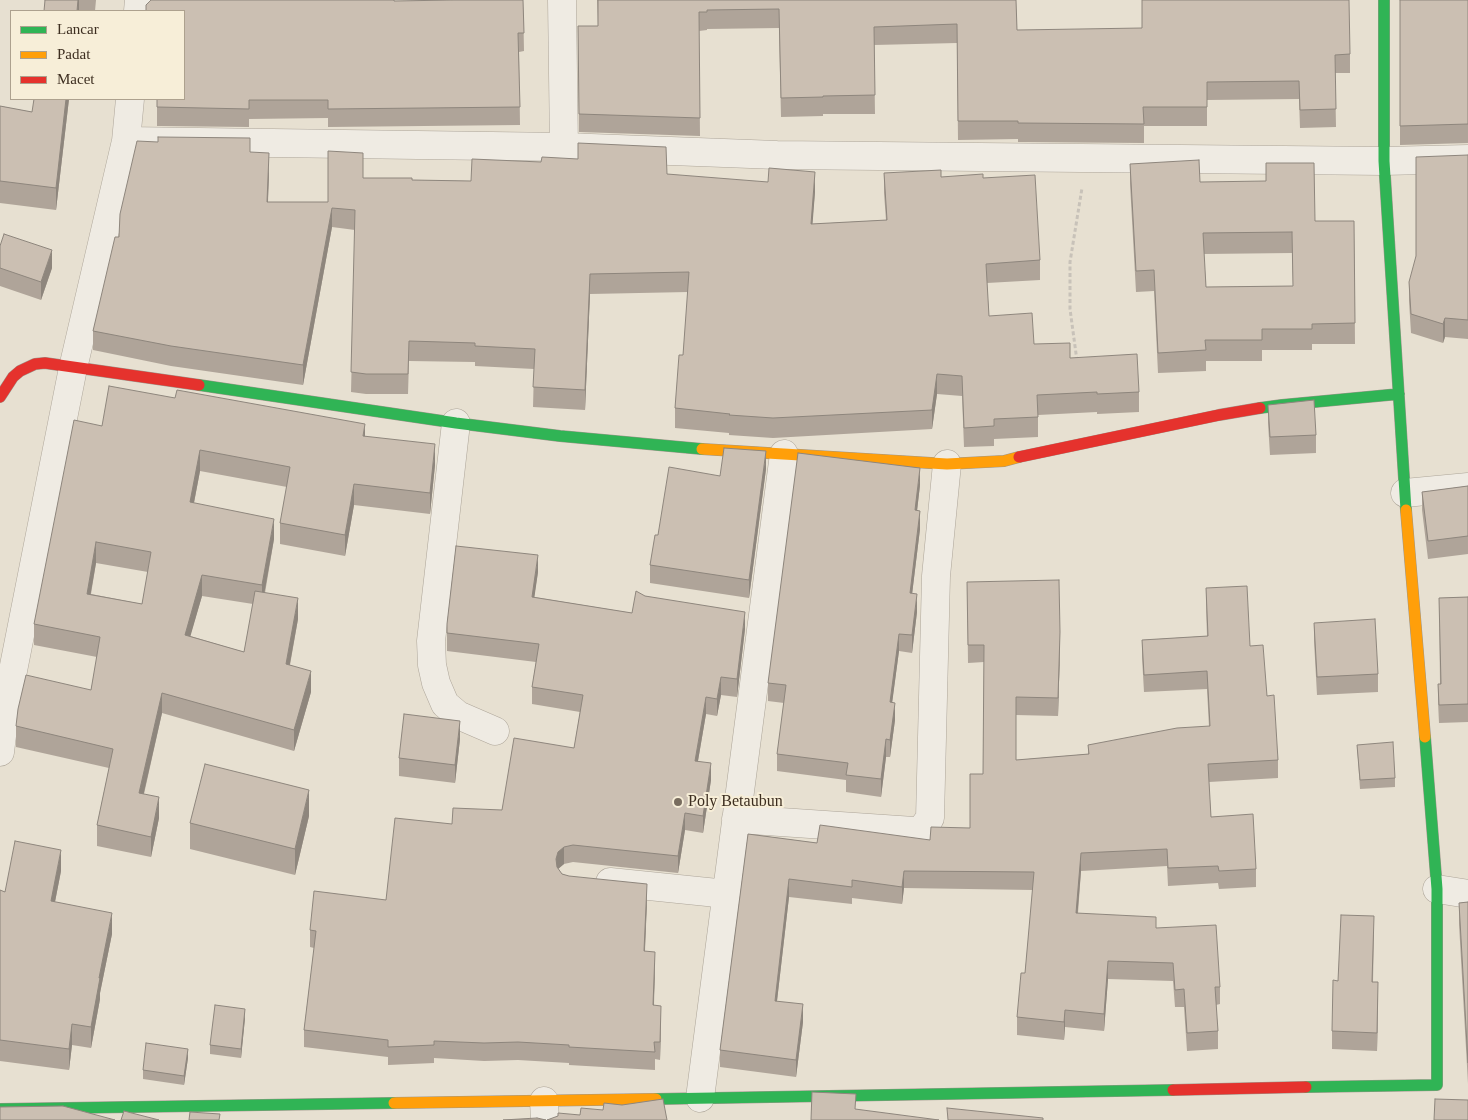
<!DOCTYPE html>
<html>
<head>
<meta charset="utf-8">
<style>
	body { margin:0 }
	#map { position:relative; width:1468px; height:1120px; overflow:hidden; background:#e7e0d1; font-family:"Times New Roman",serif }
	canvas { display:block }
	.legend { position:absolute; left:10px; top:10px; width:175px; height:90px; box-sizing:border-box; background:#f7eed8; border:1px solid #ada18e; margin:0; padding:6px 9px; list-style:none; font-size:15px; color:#3d2e20 }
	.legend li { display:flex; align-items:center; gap:10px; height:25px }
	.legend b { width:25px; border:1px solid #ada18e }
</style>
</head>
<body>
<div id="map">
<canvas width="1468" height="1120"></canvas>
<ul class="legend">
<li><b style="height:6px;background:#30b455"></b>Lancar</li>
<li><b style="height:6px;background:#ff9f0a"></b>Padat</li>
<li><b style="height:6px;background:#e5322d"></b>Macet</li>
</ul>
</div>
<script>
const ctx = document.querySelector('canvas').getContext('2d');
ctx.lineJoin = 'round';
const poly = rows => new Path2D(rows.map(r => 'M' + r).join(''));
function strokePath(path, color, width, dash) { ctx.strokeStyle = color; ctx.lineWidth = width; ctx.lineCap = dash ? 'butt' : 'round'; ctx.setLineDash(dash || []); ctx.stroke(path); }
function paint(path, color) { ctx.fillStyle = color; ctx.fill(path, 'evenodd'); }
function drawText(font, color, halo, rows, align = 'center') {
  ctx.font = font + ' "Times New Roman",serif'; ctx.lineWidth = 4; ctx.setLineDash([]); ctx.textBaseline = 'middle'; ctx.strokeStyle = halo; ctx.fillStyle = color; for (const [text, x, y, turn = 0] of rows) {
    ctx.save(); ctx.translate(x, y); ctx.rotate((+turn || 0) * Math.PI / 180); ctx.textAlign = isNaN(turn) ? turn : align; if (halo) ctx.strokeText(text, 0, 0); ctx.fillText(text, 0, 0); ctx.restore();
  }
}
const street = poly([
	[562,0,564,147],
	[138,11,139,0],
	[126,141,564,147,777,155,1384,161,1468,159],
	[456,423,431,641,432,665,436,683,445,704,458,715,495,731],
	[1405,493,1468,487],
	[0,752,5,711,73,368,126,141,130,99],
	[736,819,914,831,922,829,930,818,936,576,947,464],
	[610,882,727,894],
	[1437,889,1468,894],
	[700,1098,784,454],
	[544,1101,545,1120]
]);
const fast = poly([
	[1384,0,1384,161,1406,510],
	[199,385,456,423,560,436,702,449],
	[1260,408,1282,405,1399,394],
	[1306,1087,1437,1085,1437,889,1425,737],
	[656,1099,1173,1090],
	[0,1109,394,1103]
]);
const slow = poly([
	[702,449,947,464,1004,461,1019,457],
	[1406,510,1425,737],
	[394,1103,656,1099]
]);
const jam = poly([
	[0,397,13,377,20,371,35,364,45,363,199,385],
	[1019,457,1219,415,1260,408],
	[1173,1090,1306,1087]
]);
strokePath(street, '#ada599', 29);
strokePath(fast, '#9c958a', 12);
strokePath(slow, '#9c958a', 12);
strokePath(jam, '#9c958a', 12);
strokePath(poly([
	[1077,361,1070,309,1070,262,1082,188]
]), '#c8c2b9', 3, [4, 2.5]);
strokePath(street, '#efebe3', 28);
strokePath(fast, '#30b455', 11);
strokePath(slow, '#ff9f0a', 11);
strokePath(jam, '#e5322d', 11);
paint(poly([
	[45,0,96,0,95,11,79,10],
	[523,0,524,51,519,52,520,125,328,127,328,118,249,119,249,127,157,126,157,99,184,99,151,1,394,1],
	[597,0,1016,0,1017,30,1350,54,1350,73,1335,73,1336,127,1300,128,1299,99,1207,100,1207,126,1144,126,1144,143,1018,142,1018,139,958,140,957,43,874,45,875,114,823,114,823,116,781,117,779,28,707,29,707,30,699,31,700,136,579,132,578,26,598,26],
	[1400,0,1468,0,1468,143,1400,145],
	[69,99,56,210,0,203,0,106,32,112],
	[578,143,667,174,815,192,812,224,886,220,884,193,884,173,941,177,983,178,1040,260,1040,280,987,283,989,316,1034,344,1070,358,1139,392,1139,412,1097,414,1097,412,1038,415,1038,437,994,439,994,446,964,447,962,396,937,394,932,429,773,438,729,435,729,433,675,428,675,408,683,355,688,292,590,294,585,410,533,407,534,369,475,366,475,362,409,361,408,394,366,394,351,392,355,230,332,227,303,385,171,366,93,350,93,331,119,237,250,152,269,173,268,202,328,202,363,178,412,180,471,181,541,162,578,159],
	[1468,155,1468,339,1445,337,1443,343,1411,333,1409,301,1409,282],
	[1130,164,1200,182,1315,221,1354,221,1355,344,1312,344,1312,350,1262,350,1262,361,1206,361,1206,371,1158,373,1154,291,1136,292,1130,184],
	[1292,253,1293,286,1206,287,1204,254],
	[0,246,52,268,41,300,0,286],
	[1268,405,1316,435,1316,453,1270,455,1268,423],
	[102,426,365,436,435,465,430,514,354,505,345,556,280,544,280,523,287,487,200,471,194,503,274,539,265,593,298,619,290,665,311,692,294,751,162,713,144,794,159,818,151,857,97,846,97,825,109,768,16,747,16,726,91,690,97,657,34,645,34,624],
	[96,563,148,572,142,604,91,594],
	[202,596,253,604,244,652,190,636],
	[766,469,749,598,650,583,650,565,658,535,720,476],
	[920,485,917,511,920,529,912,594,917,612,912,653,899,651,892,702,895,720,890,757,886,757,881,797,846,792,846,780,777,771,777,754,784,703,768,701,768,683],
	[1468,486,1468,554,1428,559,1422,510,1422,492],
	[538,572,534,597,632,613,645,596,745,629,737,697,721,695,717,716,706,714,698,761,711,780,703,833,685,830,678,873,573,862,564,864,558,869,562,874,647,901,645,951,655,969,654,1005,661,1023,660,1060,655,1059,655,1070,569,1065,569,1063,518,1060,484,1061,434,1058,434,1063,388,1065,388,1057,304,1047,304,1030,314,948,310,947,310,930,386,900,452,824,502,810,574,748,580,712,532,704,532,687,536,662,447,651,447,624],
	[967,582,1060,649,1058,716,1016,715,1016,760,1088,754,1088,745,1209,727,1207,689,1144,692,1142,657,1142,640,1207,636,1206,605,1206,588,1250,646,1267,696,1278,760,1278,778,1209,782,1211,817,1256,869,1256,887,1219,889,1218,883,1168,886,1167,866,1081,871,1078,913,1156,928,1220,987,1220,1004,1216,1005,1218,1031,1218,1049,1187,1051,1184,1007,1175,1007,1173,981,1108,979,1104,1031,1065,1027,1064,1040,1017,1035,1017,1017,1025,973,1033,890,904,888,902,904,852,898,852,904,789,897,777,1001,803,1022,796,1077,720,1067,720,1050,748,834,817,843,930,840,970,828,983,774,984,662,968,663],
	[1468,597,1468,722,1439,723,1438,702,1438,684,1440,684,1439,598],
	[1314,623,1378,674,1378,692,1317,695,1314,641],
	[460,739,455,783,399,776,399,758],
	[1357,745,1395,778,1395,787,1360,789],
	[309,816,295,875,190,849,190,823],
	[61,871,55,902,112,934,100,993,100,999,91,1048,72,1045,69,1070,0,1061,0,890,5,892],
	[1468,902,1468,1084,1459,924,1459,903],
	[1374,934,1373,982,1378,1000,1377,1051,1332,1049,1332,1031,1338,981],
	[245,1018,241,1058,210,1054,210,1045],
	[188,1058,184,1085,143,1079,143,1070]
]), '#afa499');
paint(poly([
	[78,0,79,0,79,11,77,11],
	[66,99,69,99,56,210,56,188],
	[269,153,269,173,267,222,267,202],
	[815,172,815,192,811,244,811,224],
	[332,208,332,227,303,385,303,365],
	[52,250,52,268,41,300,41,282],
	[590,274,590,294,585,410,585,390],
	[1445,318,1445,337,1443,343,1443,324],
	[937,374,937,394,932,429,932,410],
	[365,424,365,445,363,436],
	[435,444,435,465,430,514,430,493],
	[200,450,200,471,190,523,190,502],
	[766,451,766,469,749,598,749,580],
	[920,468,920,485,915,528,915,510],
	[354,484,354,505,345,556,345,535],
	[920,511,920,529,910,611,910,593],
	[274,519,274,539,262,606,262,585],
	[96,542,96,563,87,614,87,594],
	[538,555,538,572,532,614,532,597],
	[202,575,202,596,185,655,185,635],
	[917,594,917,612,912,653,912,635],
	[298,598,298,619,286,685,286,664],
	[745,612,745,629,737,697,737,679],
	[1060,632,1060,649,1058,716,1058,698],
	[899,634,899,651,890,719,890,702],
	[311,671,311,692,294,751,294,730],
	[721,677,721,695,717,716,717,699],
	[162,693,162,713,139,814,139,793],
	[706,697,706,714,695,778,695,761],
	[895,703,895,720,890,757,890,740],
	[460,721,460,739,455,783,455,765],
	[886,739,886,757,881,797,881,779],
	[711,763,711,780,703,833,703,816],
	[309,790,309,816,295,875,295,849],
	[159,797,159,818,151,857,151,837],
	[685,813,685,830,678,873,678,856],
	[564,847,564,864,558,869,556,876,556,859,558,852],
	[61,850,61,871,51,922,51,901],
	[1081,853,1081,871,1076,931,1076,913],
	[904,871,904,888,902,904,902,887],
	[789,879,789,897,775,1018,775,1001],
	[647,884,647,901,644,969,644,951],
	[112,913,112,934,100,993,100,999,91,1048,91,1027,99,978],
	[655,952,655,969,653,1023,653,1005],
	[1108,961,1108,979,1104,1031,1104,1014],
	[1378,982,1378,1000,1377,1051,1377,1033],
	[803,1004,803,1022,796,1077,796,1060],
	[661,1006,661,1023,660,1060,660,1042],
	[245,1009,245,1018,241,1058,241,1049],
	[1065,1010,1065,1027,1064,1040,1064,1022],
	[72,1024,72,1045,69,1070,69,1049],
	[188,1049,188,1058,184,1085,184,1076]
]), '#8e867d');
const building = poly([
	[45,0,78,0,77,11,44,11,45,0],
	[151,0,394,0,394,1,453,0,523,0,524,33,518,33,520,107,328,109,328,100,249,100,249,109,157,107,157,99,184,99,184,11,146,11,146,5,151,0],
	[598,0,1016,0,1017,30,1142,28,1142,0,1349,0,1350,54,1335,55,1336,109,1300,110,1299,81,1207,82,1207,107,1143,107,1144,124,1018,123,1018,121,958,121,957,24,874,27,875,95,823,96,823,97,781,98,779,9,707,10,707,12,699,12,700,118,579,114,578,26,598,26,598,0],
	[1400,0,1468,0,1468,124,1400,126,1400,0],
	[34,99,66,99,56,188,0,181,0,106,32,112,34,99],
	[158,137,250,138,250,152,269,153,267,202,328,202,328,151,363,153,363,178,412,178,412,180,471,181,472,159,541,162,542,157,578,159,578,143,666,147,667,174,768,182,769,168,815,172,811,224,887,220,884,173,941,170,941,177,983,174,983,178,1035,175,1040,260,986,264,989,316,1032,313,1034,344,1070,343,1070,358,1137,354,1139,392,1097,394,1097,392,1037,395,1038,417,994,419,994,426,964,428,962,376,937,374,932,410,773,418,729,415,730,414,675,408,679,355,683,355,689,272,590,274,585,390,533,387,535,349,475,346,475,343,409,341,408,374,366,374,351,372,355,210,332,208,303,365,171,346,93,331,115,237,119,237,120,214,137,141,158,142,158,137],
	[1468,155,1468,320,1445,318,1443,324,1411,314,1409,282,1416,256,1416,157,1468,155],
	[1199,160,1200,182,1266,181,1266,163,1314,163,1315,221,1354,221,1355,323,1312,324,1312,329,1262,329,1262,340,1205,340,1206,350,1158,353,1154,270,1136,271,1130,164,1199,160],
	[1292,232,1293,286,1206,287,1203,233,1292,232],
	[4,234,52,250,41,282,0,268,0,246,4,234],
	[109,386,175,398,177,390,365,424,363,436,435,444,430,493,354,484,345,535,280,523,290,467,200,450,190,502,274,519,262,585,202,575,185,635,244,652,255,591,298,598,286,664,311,671,294,730,162,693,139,793,159,797,151,837,97,825,113,749,16,726,18,709,26,675,91,690,100,637,34,624,74,420,102,426,109,386],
	[96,542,151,552,142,604,87,594,96,542],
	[1314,400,1316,435,1270,437,1268,405,1314,400],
	[724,448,766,451,749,580,650,565,655,535,658,535,669,467,720,476,724,448],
	[798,453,920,468,915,510,920,511,910,593,917,594,912,635,899,634,890,702,895,703,890,740,886,739,881,779,846,775,848,763,777,754,786,685,768,683,798,453],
	[1468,486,1468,536,1428,541,1422,492,1468,486],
	[456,546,538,555,532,597,632,613,636,591,645,596,745,612,737,679,721,677,717,699,706,697,695,761,711,763,703,816,685,813,678,856,573,845,564,847,558,852,556,859,557,867,562,874,569,876,647,884,644,951,655,952,653,1005,661,1006,660,1042,654,1042,655,1052,569,1047,569,1045,518,1042,484,1043,434,1041,434,1045,388,1047,388,1040,304,1030,316,931,310,930,314,891,386,900,395,818,452,824,453,808,502,810,514,738,574,748,583,695,532,687,539,644,447,633,447,624,456,546],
	[1059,580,1060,632,1058,698,1016,697,1016,760,1089,754,1088,745,1177,728,1210,726,1207,671,1144,675,1142,640,1208,636,1206,588,1247,586,1250,646,1263,645,1267,696,1274,695,1278,760,1208,764,1211,817,1253,814,1256,869,1219,871,1218,866,1168,868,1167,849,1081,853,1076,913,1156,917,1156,928,1216,925,1220,987,1215,987,1218,1031,1187,1033,1184,989,1175,990,1173,963,1108,961,1104,1014,1065,1010,1064,1022,1017,1017,1021,973,1025,973,1034,872,904,871,902,887,852,880,852,887,789,879,775,1001,803,1004,796,1060,720,1050,748,834,817,843,820,825,930,840,931,827,970,828,970,774,983,774,984,645,968,645,967,582,1059,580],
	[1468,597,1468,704,1439,705,1438,684,1441,684,1439,598,1468,597],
	[1375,619,1378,674,1317,677,1314,623,1375,619],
	[404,714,460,721,455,765,399,758,404,714],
	[1393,742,1395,778,1360,780,1357,745,1393,742],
	[205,764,309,790,295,849,190,823,205,764],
	[15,841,61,850,51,901,112,913,99,978,100,978,91,1027,72,1024,69,1049,0,1040,0,890,5,892,15,841],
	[1468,902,1468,1063,1459,903,1468,902],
	[1341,915,1374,916,1372,982,1378,982,1377,1033,1332,1031,1333,980,1338,981,1341,915],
	[215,1005,245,1009,241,1049,210,1045,215,1005],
	[146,1043,188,1049,184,1076,143,1070,146,1043],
	[812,1092,856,1094,855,1109,939,1120,811,1120,812,1092],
	[663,1099,667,1120,547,1120,558,1116,558,1113,580,1115,581,1108,603,1110,604,1103,622,1105,663,1099],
	[1435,1099,1468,1100,1468,1120,1434,1120,1435,1099],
	[63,1106,115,1120,0,1120,0,1107,63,1106],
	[947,1108,1043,1118,1043,1120,948,1120,947,1108],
	[124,1111,159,1120,121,1120,124,1111],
	[190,1112,220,1114,219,1120,189,1120,190,1112],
	[537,1118,546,1120,503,1120,537,1118]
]);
paint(building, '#cbbfb2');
strokePath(building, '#8e867d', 1);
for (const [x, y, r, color] of [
	[678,802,5,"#786c5e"]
]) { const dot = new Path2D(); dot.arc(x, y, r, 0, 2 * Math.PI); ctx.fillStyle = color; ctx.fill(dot); strokePath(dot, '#f7eed8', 2); }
drawText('16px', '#3d2e20', '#f7eed8', [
	["Poly Betaubun",688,802]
], 'left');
</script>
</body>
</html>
